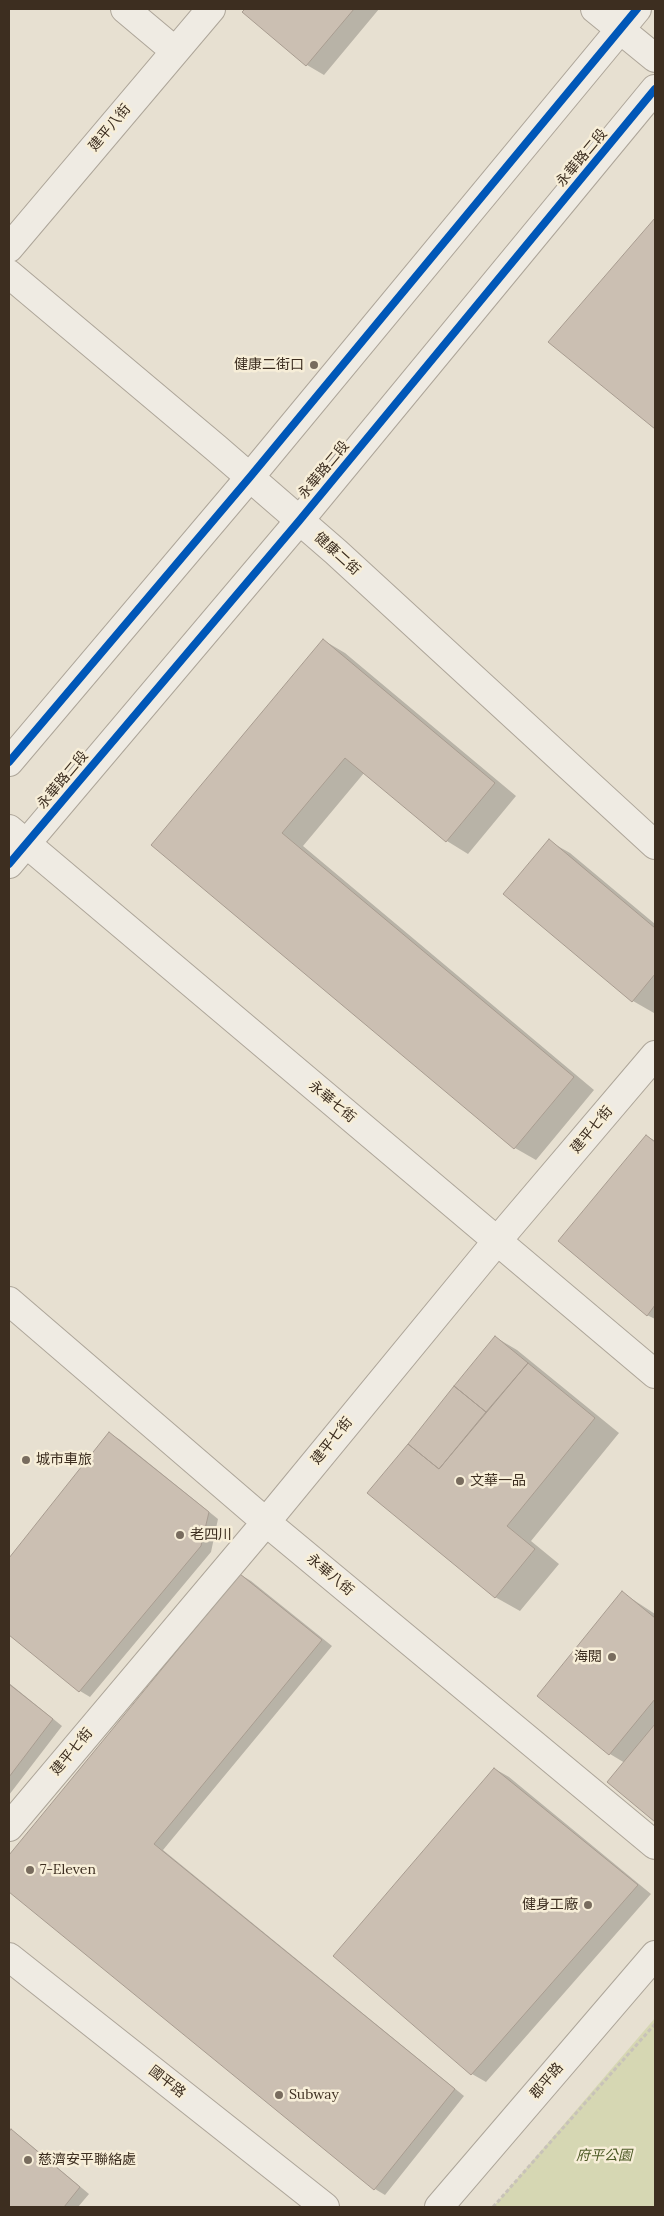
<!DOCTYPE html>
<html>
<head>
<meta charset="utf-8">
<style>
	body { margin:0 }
	#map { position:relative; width:664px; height:2216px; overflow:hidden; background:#e7e0d1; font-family:Lora,serif }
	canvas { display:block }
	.frame { position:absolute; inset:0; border:10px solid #3d2e20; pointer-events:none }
</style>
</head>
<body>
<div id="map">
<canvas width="664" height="2216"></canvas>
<div class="frame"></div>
</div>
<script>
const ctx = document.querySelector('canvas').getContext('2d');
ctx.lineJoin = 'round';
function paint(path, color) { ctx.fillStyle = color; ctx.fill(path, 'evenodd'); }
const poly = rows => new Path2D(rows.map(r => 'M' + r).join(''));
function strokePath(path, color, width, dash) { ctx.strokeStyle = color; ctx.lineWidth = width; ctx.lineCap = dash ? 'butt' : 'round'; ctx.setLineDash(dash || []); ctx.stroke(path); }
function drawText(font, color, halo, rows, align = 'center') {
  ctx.font = font + ' Lora,"Noto Sans TC",serif'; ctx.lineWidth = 5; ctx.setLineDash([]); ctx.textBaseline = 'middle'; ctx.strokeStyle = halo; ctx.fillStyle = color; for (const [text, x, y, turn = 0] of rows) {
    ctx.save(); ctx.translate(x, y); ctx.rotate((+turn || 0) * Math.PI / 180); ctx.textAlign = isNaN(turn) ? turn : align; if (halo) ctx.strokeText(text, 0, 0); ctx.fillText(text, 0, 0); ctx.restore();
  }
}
paint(poly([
	[655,2018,655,2207,493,2207]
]), '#d6d7b3');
paint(poly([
	[246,9,379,9,324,75,307,65,243,12],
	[655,219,655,428,550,342],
	[323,640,345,653,516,796,468,854,447,841,364,773,303,846,594,1090,536,1160,515,1148,153,845],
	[549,841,570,853,655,924,654,1013,633,1001],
	[647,1136,655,1141,655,1319,647,1315],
	[495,1337,517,1350,619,1433,531,1541,559,1564,520,1611,495,1597,369,1493],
	[109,1434,119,1439,218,1519,211,1552,90,1697,80,1691,9,1633,9,1560],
	[241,1575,251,1581,332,1646,163,1850,464,2096,385,2195,375,2189,9,1891,9,1857],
	[623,1593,655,1614,655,1820,609,1782,625,1763,610,1754,539,1696],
	[9,1683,62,1726,9,1795],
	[495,1769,509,1777,651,1894,486,2082,472,2074],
	[11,2131,21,2137,89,2194,78,2207,9,2207,9,2134]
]), '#0003');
const building = poly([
	[245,9,354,9,306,66,242,12,245,9],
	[655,218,655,429,548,342,655,218],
	[323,639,495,783,446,842,345,758,282,833,574,1077,514,1149,151,845,323,639],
	[549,839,655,928,655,974,632,1002,503,894,549,839],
	[646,1135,655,1142,655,1305,647,1316,558,1241,646,1135],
	[495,1336,528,1363,486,1412,454,1386,495,1336],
	[528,1363,595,1418,507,1526,535,1549,495,1598,367,1493,408,1444,439,1469,528,1363],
	[454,1386,486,1412,439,1469,408,1444,454,1386],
	[109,1432,209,1512,201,1546,79,1692,9,1635,9,1558,109,1432],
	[240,1574,322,1640,154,1844,455,2089,374,2190,9,1892,9,1855,240,1574],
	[622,1591,655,1618,655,1699,609,1755,537,1696,622,1591],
	[9,1684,53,1719,9,1777,9,1684],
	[655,1724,655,1822,607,1782,655,1724],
	[494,1768,638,1885,471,2075,333,1956,494,1768],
	[11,2129,80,2187,64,2207,9,2207,9,2132,11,2129]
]);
paint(building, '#cbbfb2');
strokePath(building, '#a89c90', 1);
const minor = poly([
	[125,9,175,51],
	[9,248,211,9],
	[9,274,216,448,336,552,655,845],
	[9,829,655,1374],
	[9,1301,266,1522,655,1845],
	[9,1827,266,1522,497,1241,655,1055],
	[9,1957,325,2207],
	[439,2207,655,1955]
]);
const tertiary = poly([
	[595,9,655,58],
	[9,762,250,477,637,9],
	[9,864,299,521,655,89]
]);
strokePath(minor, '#ada599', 30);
strokePath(tertiary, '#ada599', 30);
strokePath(poly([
	[493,2207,655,2024]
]), '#c8c2b9', 3, [4, 2.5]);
strokePath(minor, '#efebe3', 28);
strokePath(tertiary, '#efebe3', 28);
strokePath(poly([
	[9,762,250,477,637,9],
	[9,864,299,521,655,89]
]), '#0057b8', 8);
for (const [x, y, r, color] of [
	[314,365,5,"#786c5e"],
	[26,1460,5,"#786c5e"],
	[460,1481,5,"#786c5e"],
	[180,1535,5,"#786c5e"],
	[612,1657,5,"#786c5e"],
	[30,1870,5,"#786c5e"],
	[588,1905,5,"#786c5e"],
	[279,2095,5,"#786c5e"],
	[28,2160,5,"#786c5e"]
]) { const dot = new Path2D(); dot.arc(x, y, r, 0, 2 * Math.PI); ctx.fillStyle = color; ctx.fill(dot); strokePath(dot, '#f7eed8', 2); }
drawText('14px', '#3d2e20', '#f7eed8', [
	["建平八街",110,128,-50],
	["永華路二段",582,158,-50],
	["永華路二段",324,470,-50],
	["健康二街",337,554,42],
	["永華路二段",63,780,-50],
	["永華七街",332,1102,40],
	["建平七街",592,1130,-50],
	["建平七街",332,1441,-51],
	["永華八街",330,1575,40],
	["建平七街",72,1752,-50],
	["郡平路",547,2081,-49],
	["國平路",167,2082,38]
]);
drawText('14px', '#3d2e20', '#f7eed8', [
	["健康二街口",304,365,"right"],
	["城市車旅",36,1460],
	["文華一品",470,1481],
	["老四川",190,1535],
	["海閱",602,1657,"right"],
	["7-Eleven",40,1870],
	["健身工廠",578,1905,"right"],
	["Subway",289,2095],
	["慈濟安平聯絡處",38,2160]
], 'left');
drawText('italic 14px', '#4d5a26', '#f7eed8', [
	["府平公園",604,2156]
]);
</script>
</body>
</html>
